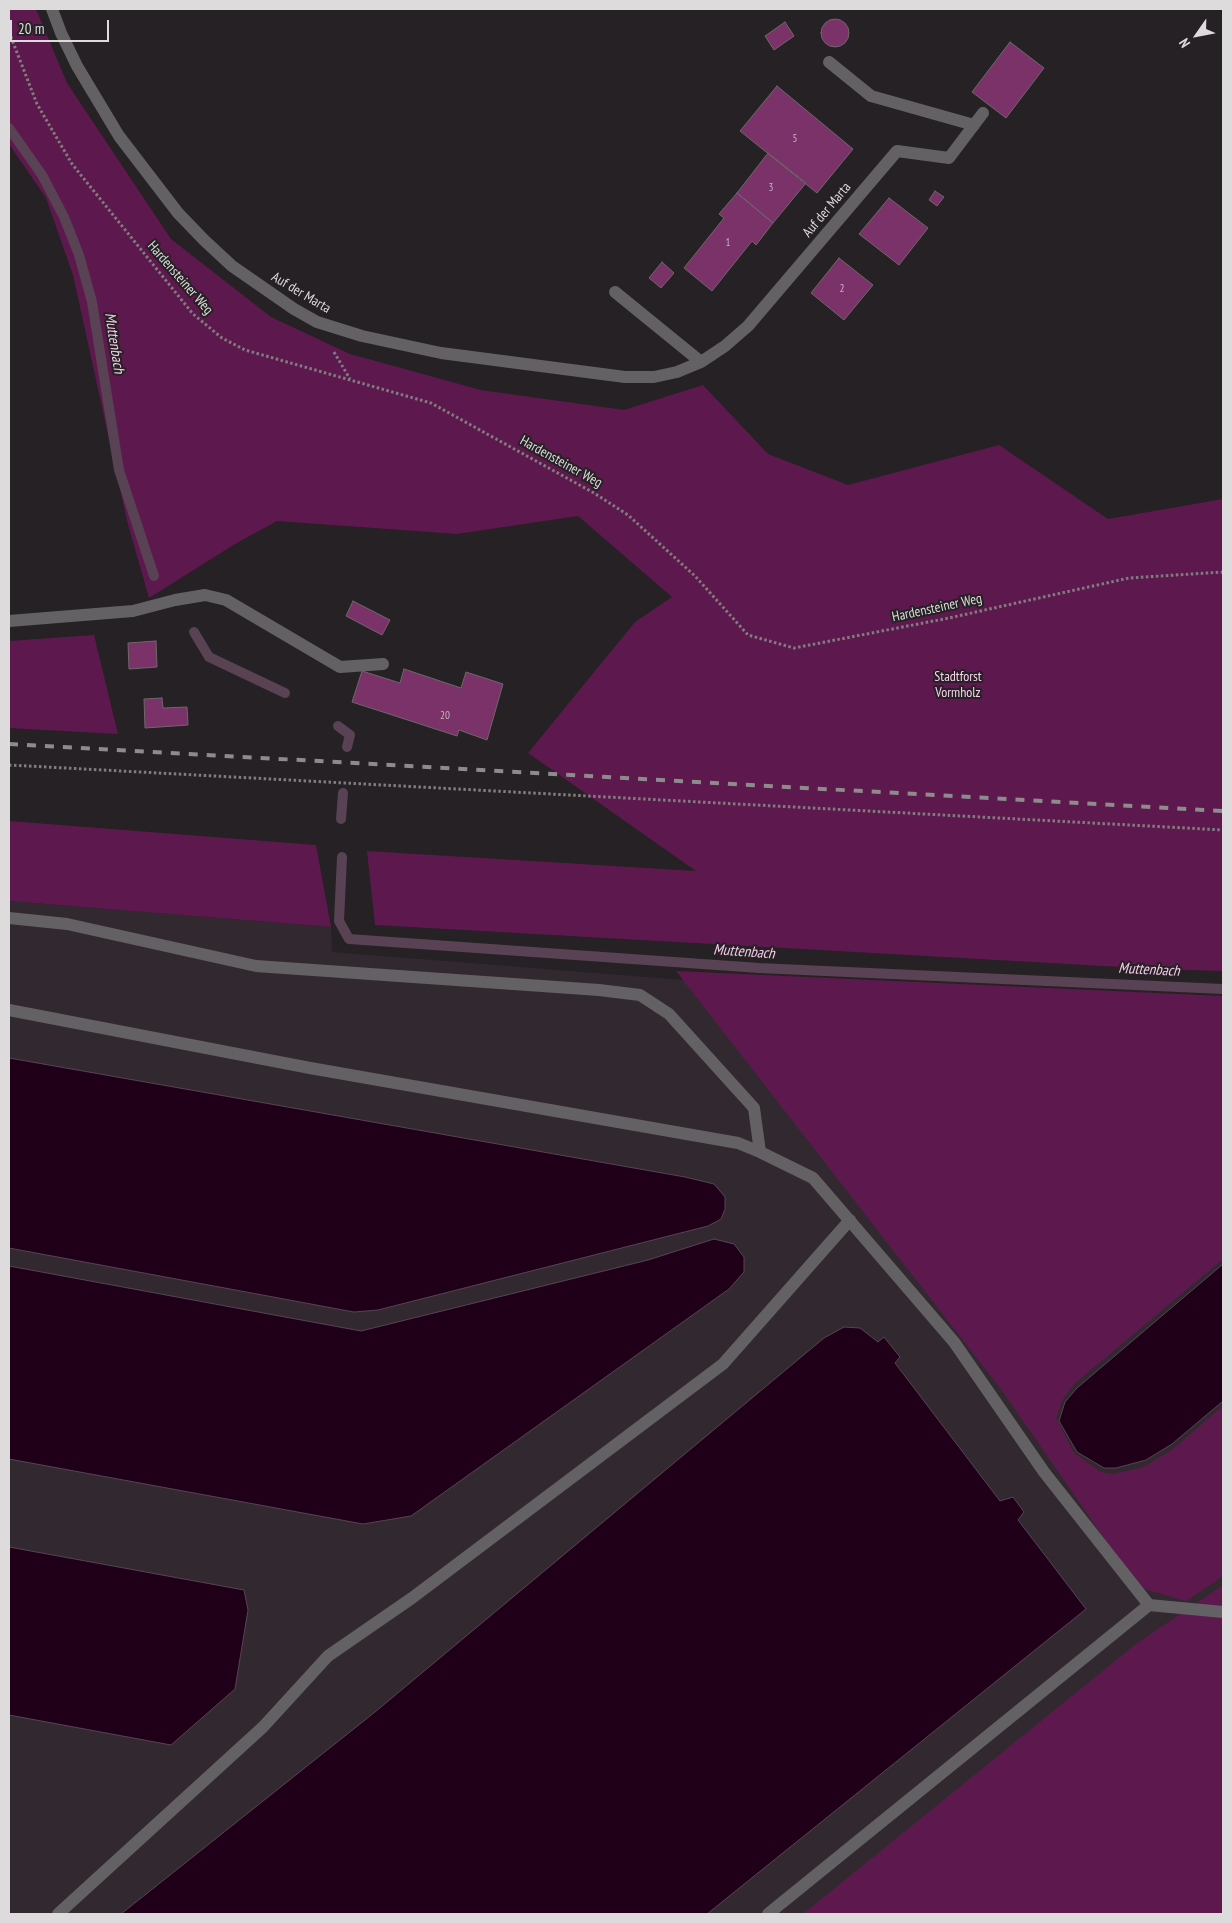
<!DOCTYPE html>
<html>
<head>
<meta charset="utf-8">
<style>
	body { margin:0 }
	#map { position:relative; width:1232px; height:1923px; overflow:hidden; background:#252124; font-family:"PT Sans Narrow",sans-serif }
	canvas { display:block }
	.frame { position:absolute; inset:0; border:10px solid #dedbdd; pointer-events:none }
	.north { position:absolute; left:1172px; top:10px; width:50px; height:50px; -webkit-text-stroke:4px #252124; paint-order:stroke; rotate:237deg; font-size:14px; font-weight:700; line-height:20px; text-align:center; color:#dedbdd }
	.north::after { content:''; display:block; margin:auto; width:18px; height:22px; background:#dedbdd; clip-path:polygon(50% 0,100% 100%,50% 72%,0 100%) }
	.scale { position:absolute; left:10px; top:20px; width:99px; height:22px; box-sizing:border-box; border:2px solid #dedbdd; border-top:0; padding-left:6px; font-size:15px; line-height:18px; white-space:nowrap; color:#dedbdd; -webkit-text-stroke:4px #252124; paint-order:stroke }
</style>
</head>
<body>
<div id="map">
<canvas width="1232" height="1923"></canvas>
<div class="frame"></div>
<div class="north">N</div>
<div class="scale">20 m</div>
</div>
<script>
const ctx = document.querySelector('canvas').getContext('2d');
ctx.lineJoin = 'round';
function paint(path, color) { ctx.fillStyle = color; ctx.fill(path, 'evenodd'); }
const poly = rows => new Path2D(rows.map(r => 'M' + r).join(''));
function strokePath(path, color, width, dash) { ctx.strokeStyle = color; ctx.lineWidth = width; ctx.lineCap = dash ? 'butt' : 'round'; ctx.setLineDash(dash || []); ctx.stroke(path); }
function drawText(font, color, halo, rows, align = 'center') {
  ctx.font = font + ' "PT Sans Narrow",sans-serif'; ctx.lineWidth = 4; ctx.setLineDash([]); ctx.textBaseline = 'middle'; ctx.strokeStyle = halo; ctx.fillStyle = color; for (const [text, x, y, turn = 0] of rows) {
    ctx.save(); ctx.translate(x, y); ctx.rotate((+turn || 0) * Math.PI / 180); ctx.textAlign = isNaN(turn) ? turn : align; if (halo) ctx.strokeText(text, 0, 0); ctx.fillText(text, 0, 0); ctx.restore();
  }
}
paint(poly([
	[9,901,331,927,332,952,809,990,1223,1006,1223,1914,9,1914]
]), '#322930');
paint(poly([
	[9,9,36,9,67,83,171,239,271,317,350,354,481,390,624,410,703,385,768,454,848,485,999,445,1108,519,1223,499,1223,971,1157,969,375,925,367,851,696,871,528,753,635,622,672,597,578,516,457,534,277,521,235,544,149,598,127,521,73,275,46,198,9,144],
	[94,635,118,734,9,728,9,641],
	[9,821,316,845,331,927,9,901],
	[676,971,1223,996,1223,1259,1074,1384,1063,1399,1056,1418,1074,1453,1101,1472,1113,1474,1144,1467,1173,1449,1223,1406,1223,1576,1186,1601,1138,1587,1001,1389],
	[1223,1585,1223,1914,803,1914,1136,1644]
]), '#5d194d');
const water = poly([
	[9,1058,685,1177,714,1184,725,1197,725,1209,721,1219,708,1226,378,1310,354,1312,9,1248,9,1058],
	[714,1239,734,1244,744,1257,744,1272,729,1289,411,1516,363,1524,9,1459,9,1266,361,1331,648,1260,714,1239],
	[1223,1264,1223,1401,1172,1444,1146,1460,1116,1468,1104,1468,1077,1452,1059,1421,1065,1402,1077,1388,1223,1264],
	[844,1327,860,1328,878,1342,884,1337,900,1357,895,1363,1000,1501,1013,1497,1024,1512,1018,1520,1086,1609,707,1914,121,1914,375,1712,824,1338,844,1327],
	[9,1547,244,1590,248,1610,235,1689,171,1745,9,1715,9,1547]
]);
paint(water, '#1f0018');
strokePath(water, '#584253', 1);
strokePath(poly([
	[9,128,42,175,64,217,79,255,92,302,119,470,154,576],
	[194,632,209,657,285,693],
	[338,726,350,735,347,747],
	[341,819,343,793],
	[342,857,339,921,349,939,759,968,1223,989]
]), '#584253', 10);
const building = poly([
	'821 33a14 14 0 1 1 28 0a14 14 0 1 1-28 0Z',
	[785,22,794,36,774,50,765,36,785,22],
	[1010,42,1044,68,1006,118,972,92,1010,42],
	[777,86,853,149,817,193,740,131,777,86],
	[768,153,806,183,773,223,737,193,768,153],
	[935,191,944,197,937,206,929,200,935,191],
	[737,193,773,223,756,245,752,241,712,291,684,268,724,218,719,214,737,193],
	[889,198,928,228,899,265,859,234,889,198],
	[839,258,873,285,844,320,811,293,839,258],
	[662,262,674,273,661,288,649,278,662,262],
	[353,601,390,620,382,635,346,616,353,601],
	[156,641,157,667,129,669,128,643,156,641],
	[404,669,461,688,466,672,503,684,487,740,459,730,457,736,352,702,362,671,400,683,404,669],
	[162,698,163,708,187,707,188,725,145,728,144,699,162,698]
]);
paint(building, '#7b3268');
strokePath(building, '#6d686b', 1);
strokePath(poly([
	[9,32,37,104,72,164,193,314,222,338,245,350,431,403,594,493,628,515,695,576,748,635,794,648,949,618,1129,578,1223,572],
	[334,352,350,379],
	[9,765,1223,830]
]), '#807d7f', 3, [2.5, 2.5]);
strokePath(poly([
	[52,9,61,33,77,66,119,136,178,213,204,240,232,266,294,309,317,322,362,336,441,353,625,377,654,377,677,372,701,362,725,346,748,326,897,151,949,158,983,113],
	[829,62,871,96,974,125],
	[615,292,701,362],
	[9,621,133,611,175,600,205,595,226,600,340,667,383,664],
	[9,918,67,924,256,966,599,990,640,995,669,1014,754,1108,760,1152],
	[9,1010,310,1068,738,1143,760,1152,813,1178,954,1342,1044,1472,1149,1605],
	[58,1914,263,1727,328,1656,412,1598,723,1364,850,1220],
	[768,1914,1149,1605,1223,1612]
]), '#636163', 12);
strokePath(poly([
	[9,744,1223,811]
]), '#8e8b8d', 4, [9, 9]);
drawText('11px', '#c5b1c0', null, [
	["5",795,139],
	["3",771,188],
	["1",728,243],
	["2",842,289],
	["20",445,716]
]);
drawText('14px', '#dedbdd', '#252124', [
	["Auf der Marta",827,210,-50],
	["Hardensteiner Weg",180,278,49],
	["Auf der Marta",301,293,31],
	["Hardensteiner Weg",561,462,29],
	["Hardensteiner Weg",937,608,-12]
]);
drawText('14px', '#fbcfec', '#252124', [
	["Stadtforst",958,677],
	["Vormholz",958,693]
]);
drawText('italic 15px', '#f5cae7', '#252124', [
	["Muttenbach",114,343,81],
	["Muttenbach",744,952,4],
	["Muttenbach",1149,970,3]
]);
</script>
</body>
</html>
